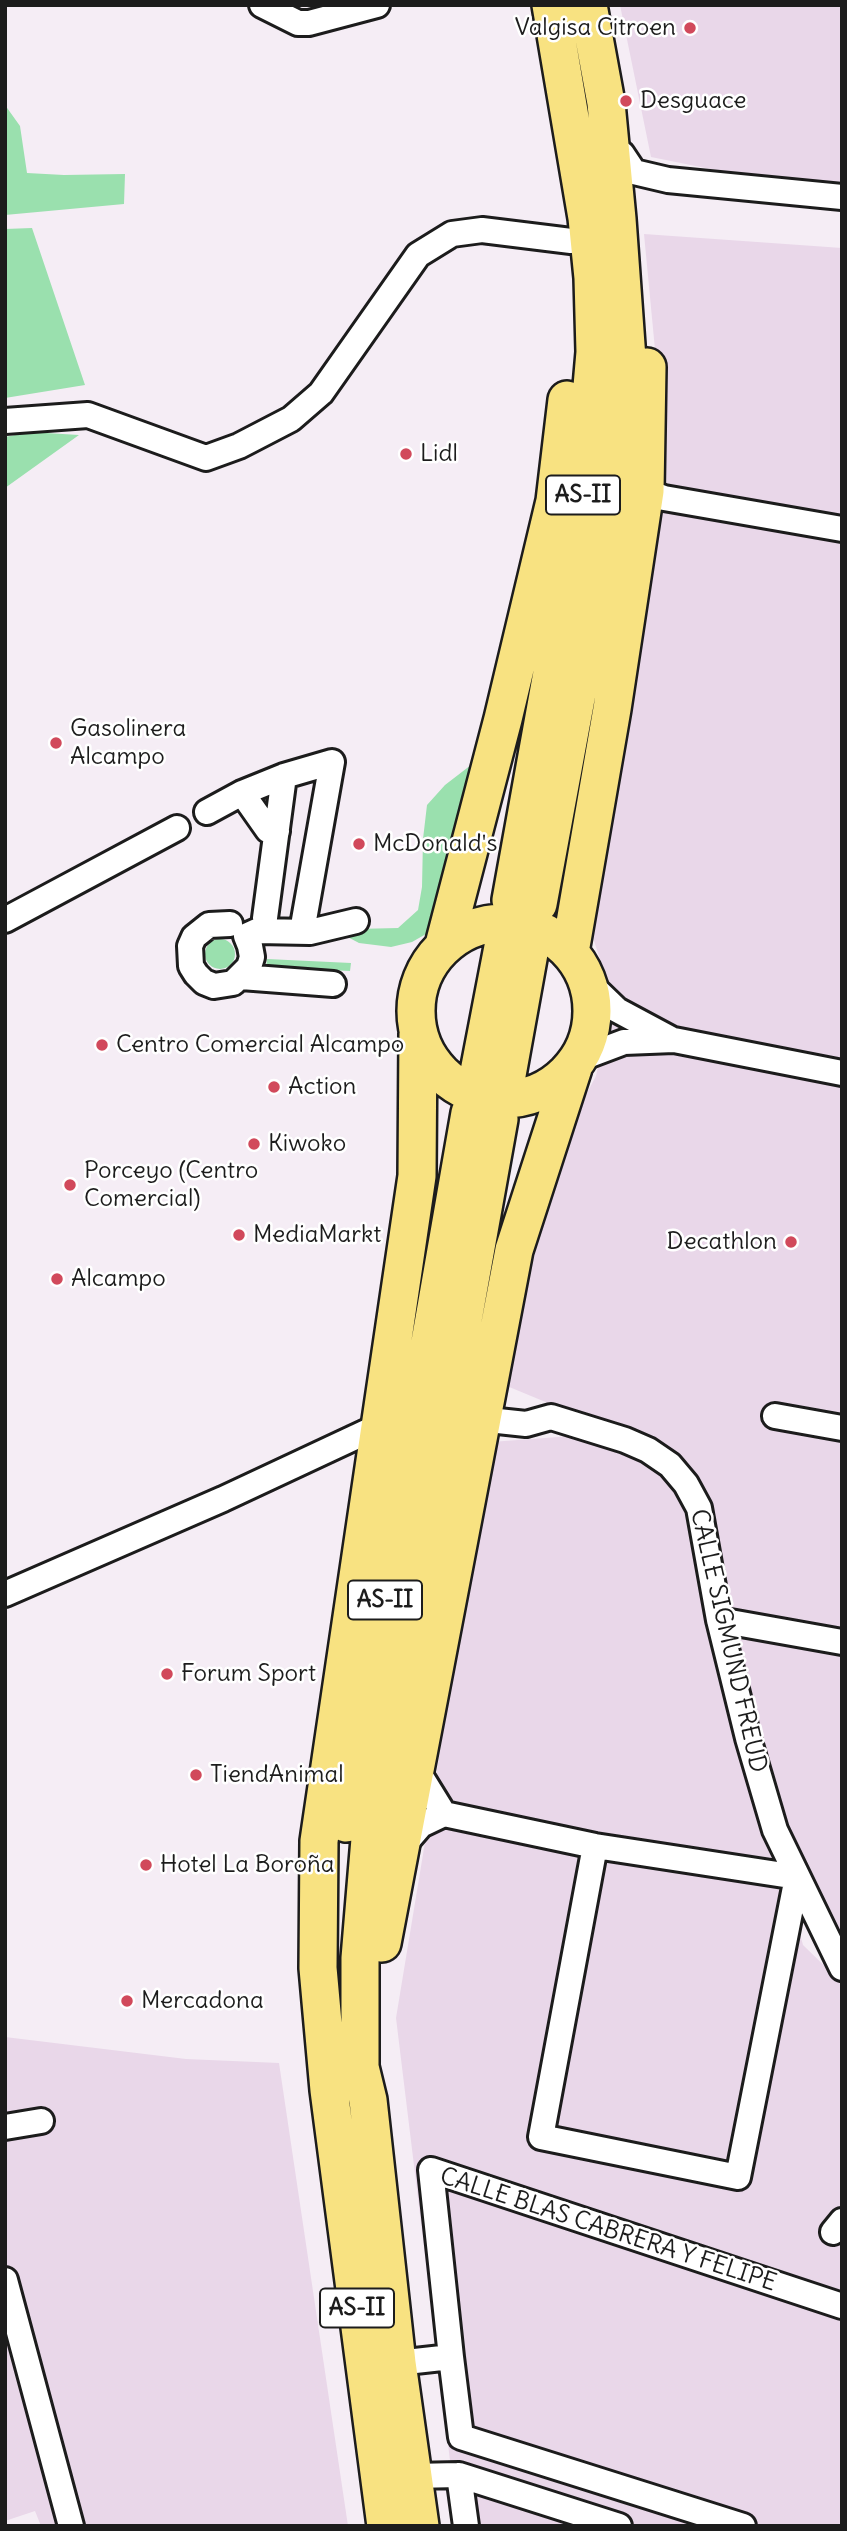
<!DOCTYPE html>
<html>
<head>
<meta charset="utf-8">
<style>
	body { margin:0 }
	#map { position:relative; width:847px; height:2531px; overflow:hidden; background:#f5edf5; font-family:Delius,sans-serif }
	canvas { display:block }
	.frame { position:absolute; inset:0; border:7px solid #1c1c1c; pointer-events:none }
</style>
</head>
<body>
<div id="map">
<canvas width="847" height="2531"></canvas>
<div class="frame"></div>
</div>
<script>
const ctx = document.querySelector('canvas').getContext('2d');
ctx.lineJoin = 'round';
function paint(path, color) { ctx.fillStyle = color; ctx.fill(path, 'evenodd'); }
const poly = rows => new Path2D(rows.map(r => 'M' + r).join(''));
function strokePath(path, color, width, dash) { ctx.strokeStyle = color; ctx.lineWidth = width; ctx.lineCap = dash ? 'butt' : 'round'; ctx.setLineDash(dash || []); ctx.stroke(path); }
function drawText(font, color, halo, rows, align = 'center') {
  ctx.font = font + ' Delius,sans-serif'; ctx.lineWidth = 5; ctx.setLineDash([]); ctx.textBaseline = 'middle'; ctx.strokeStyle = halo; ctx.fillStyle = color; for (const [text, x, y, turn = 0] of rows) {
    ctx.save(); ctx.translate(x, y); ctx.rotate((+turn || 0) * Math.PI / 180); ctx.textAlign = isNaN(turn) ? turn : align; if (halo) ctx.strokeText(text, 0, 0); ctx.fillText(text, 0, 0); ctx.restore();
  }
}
paint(poly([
	[620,5,842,5,842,186,765,180,651,157],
	[644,234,842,248,842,1945,787,1840,747,1713,704,1499,661,1443,577,1415,502,1384,528,1252,566,1132,596,1076,614,988,607,980,590,929,656,360],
	[572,1436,661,1467,686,1502,739,1758,783,1873,803,1945,842,1983,842,2526,458,2526,396,2018,491,1442],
	[5,2037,186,2059,279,2063,348,2526,41,2526,35,2511,5,2521]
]), '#e9d7e9');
paint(poly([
	[5,105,20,126,27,173,64,175,125,174,124,204,5,215],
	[32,228,85,385,5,398,5,229],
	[30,432,79,435,5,488,5,437],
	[480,760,433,930,412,942,391,947,359,943,340,933,355,929,398,928,418,910,422,887,423,839,427,805,445,785,471,765],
	'205 954a15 15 0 1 1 30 0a15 15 0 1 1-30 0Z',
	[267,959,351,963,350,971,266,967]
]), '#9ae0ae');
strokePath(poly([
	[503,947,511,900],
	[529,953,538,904]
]), '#cac3ca', 37, [37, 18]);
const minor = poly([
	[262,5,298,23,309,23,377,5],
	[622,154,634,172,668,180,842,197],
	[5,421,88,415,206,458,239,446,291,419,321,393,418,255,452,234,482,230,571,241],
	[645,491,664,498,842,529],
	[242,793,268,830,277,831],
	[207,812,242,793,284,776,332,762,304,920],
	[265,918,284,776],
	[5,920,177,828],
	[230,924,209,925,194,937,190,946,191,966,196,974,204,982,214,986,233,983,249,967,252,957,250,946,246,936,257,931,310,932,356,921],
	[241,977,333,984],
	[589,983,617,1010,673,1040],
	[579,1059,624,1042,674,1040,842,1073],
	[481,1415,498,1421,526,1424,551,1417,625,1440,648,1450,670,1465,686,1484,699,1508,719,1620,748,1738,775,1830,842,1968],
	[775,1416,842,1428],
	[5,1594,223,1499,379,1426],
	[719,1620,842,1642],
	[415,1767,444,1814],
	[402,1847,421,1825,444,1814,595,1846,797,1877,738,2177,541,2137,595,1846],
	[5,2127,41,2121],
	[833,2232,842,2221],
	[5,2280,71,2526],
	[451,2357,431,2170,842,2306],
	[397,2363,451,2357,461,2437,743,2526],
	[459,2475,466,2526],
	[413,2476,459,2475,619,2526]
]);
const highway = poly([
	[511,900,581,512,595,352,593,278,587,218,551,5],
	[538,904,609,520,627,359,617,219,606,103,588,5],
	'416 1011a88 88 0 1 1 176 0a88 88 0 1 1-176 0Z',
	[444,945,503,719,555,501,567,400],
	[570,952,612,709,645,491,647,367],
	[479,1072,503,947],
	[507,1075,529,953],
	[346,1823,470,1113],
	[382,1943,514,1250,573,1068],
	[386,2526,329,2090,318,1968,319,1841,417,1176,418,1034],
	[420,2526,397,2363,368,2100,360,2067,360,1958,370,1839,499,1119]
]);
strokePath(minor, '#1c1c1c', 30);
strokePath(highway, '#1c1c1c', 42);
strokePath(minor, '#fff', 24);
strokePath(highway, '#f8e281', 37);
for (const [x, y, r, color] of [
	[690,28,7,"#d1495b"],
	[626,101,7,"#d1495b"],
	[406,454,7,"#d1495b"],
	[56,743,7,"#d1495b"],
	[359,844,7,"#d1495b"],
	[102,1045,7,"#d1495b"],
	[274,1087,7,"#d1495b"],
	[254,1144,7,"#d1495b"],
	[70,1185,7,"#d1495b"],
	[239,1235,7,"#d1495b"],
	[791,1242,7,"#d1495b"],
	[57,1279,7,"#d1495b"],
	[167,1674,7,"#d1495b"],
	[196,1775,7,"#d1495b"],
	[146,1865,7,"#d1495b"],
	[127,2001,7,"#d1495b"]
]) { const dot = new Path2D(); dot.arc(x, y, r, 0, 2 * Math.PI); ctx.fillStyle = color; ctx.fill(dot); strokePath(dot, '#fff', 2.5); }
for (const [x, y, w] of [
	[583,495,74],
	[385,1600,74],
	[357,2308,74]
]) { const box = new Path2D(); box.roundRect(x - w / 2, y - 19.5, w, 39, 5); ctx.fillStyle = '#fff'; ctx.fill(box); strokePath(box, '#1c1c1c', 2); }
drawText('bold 23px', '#1c1c1c', null, [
	["AS-II",583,495],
	["AS-II",385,1600],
	["AS-II",357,2308]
]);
drawText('24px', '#1c1c1c', '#fff', [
	["Valgisa Citroen",676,28,"right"],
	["Desguace",640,101],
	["Lidl",420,454],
	["Gasolinera",70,729],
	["Alcampo",70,757],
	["McDonald's",373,844],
	["Centro Comercial Alcampo",116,1045],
	["Action",288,1087],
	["Kiwoko",268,1144],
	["Porceyo (Centro",84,1171],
	["Comercial)",84,1199],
	["MediaMarkt",253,1235],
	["Decathlon",777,1242,"right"],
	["Alcampo",71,1279],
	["Forum Sport",181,1674],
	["TiendAnimal",210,1775],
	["Hotel La Boroña",160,1865],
	["Mercadona",141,2001]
], 'left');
drawText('24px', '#1c1c1c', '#fff', [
	["CALLE SIGMUND FREUD",728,1641,77],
	["CALLE BLAS CABRERA Y FELIPE",608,2230,18]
]);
</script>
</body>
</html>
